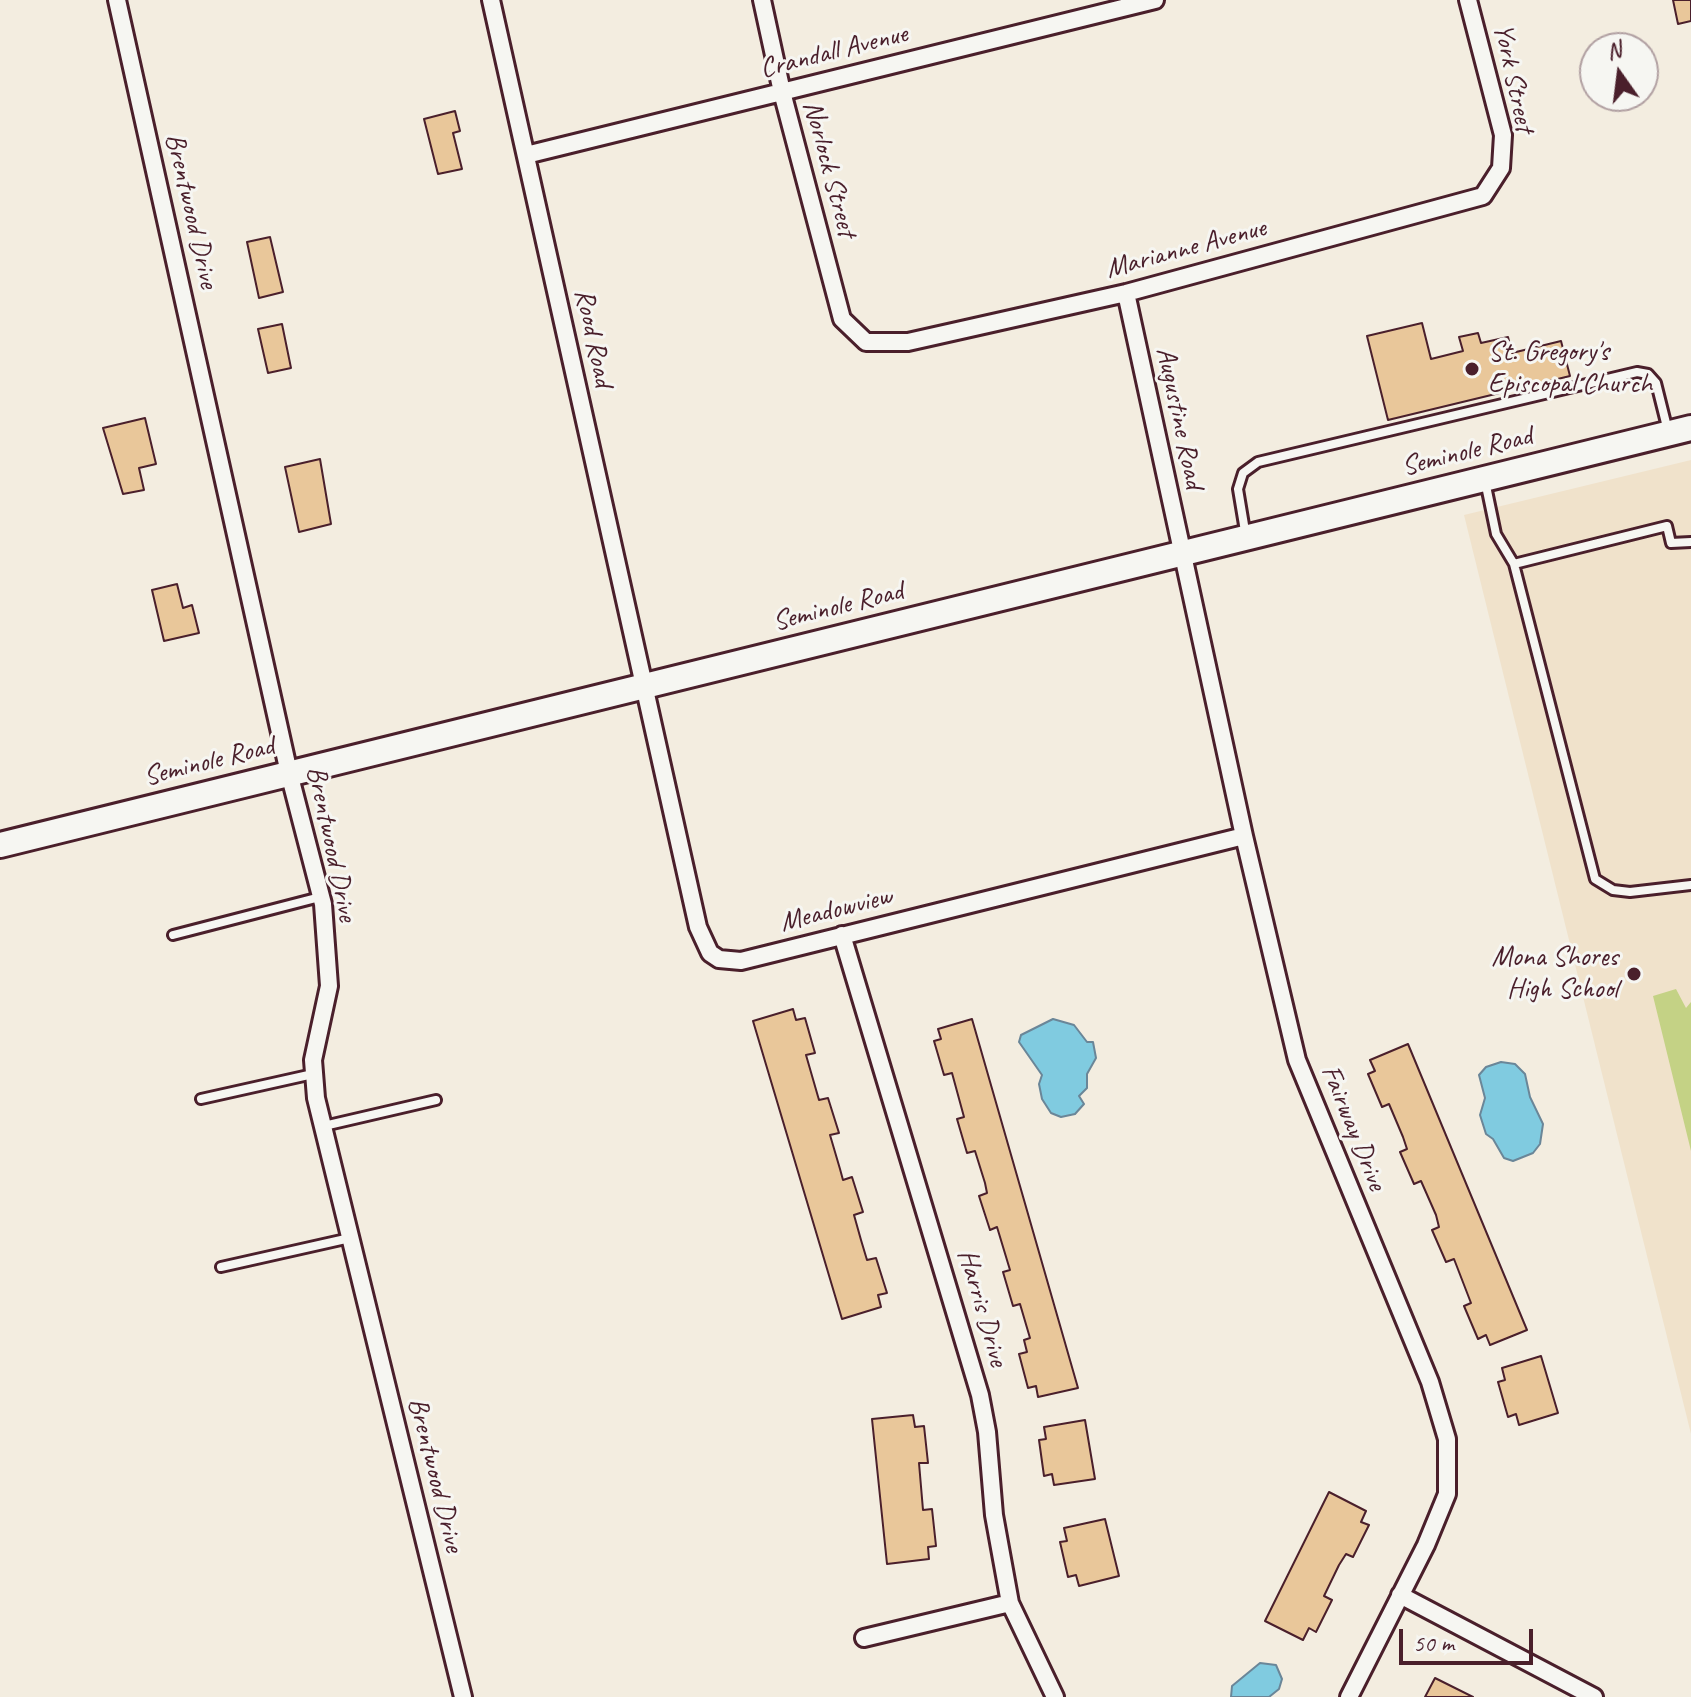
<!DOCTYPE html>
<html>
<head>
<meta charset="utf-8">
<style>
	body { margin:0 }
	#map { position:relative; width:1691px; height:1697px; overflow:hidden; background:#f3ede0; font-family:Caveat,sans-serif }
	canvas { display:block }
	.north { position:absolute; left:1579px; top:32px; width:80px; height:80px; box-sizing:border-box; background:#f6f6f2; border:2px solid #b1a0a2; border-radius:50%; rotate:346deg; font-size:22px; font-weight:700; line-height:32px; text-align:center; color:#4a1f2b }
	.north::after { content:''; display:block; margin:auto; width:28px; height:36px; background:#4a1f2b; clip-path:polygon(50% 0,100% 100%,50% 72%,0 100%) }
	.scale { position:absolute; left:1399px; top:1629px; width:134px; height:36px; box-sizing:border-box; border:4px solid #4a1f2b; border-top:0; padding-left:10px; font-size:24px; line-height:28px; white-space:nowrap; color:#4a1f2b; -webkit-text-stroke:6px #f6f6f2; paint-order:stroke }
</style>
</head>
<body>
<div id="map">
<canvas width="1691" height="1697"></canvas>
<div class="north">N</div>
<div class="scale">50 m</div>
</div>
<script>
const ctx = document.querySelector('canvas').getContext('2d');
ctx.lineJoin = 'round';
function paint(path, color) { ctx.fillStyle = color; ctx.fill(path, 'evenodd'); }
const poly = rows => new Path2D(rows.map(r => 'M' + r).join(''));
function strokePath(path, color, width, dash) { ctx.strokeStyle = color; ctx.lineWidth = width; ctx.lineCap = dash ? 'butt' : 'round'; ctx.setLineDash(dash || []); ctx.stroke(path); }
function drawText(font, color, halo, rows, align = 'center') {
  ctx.font = font + ' Caveat,sans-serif'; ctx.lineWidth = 6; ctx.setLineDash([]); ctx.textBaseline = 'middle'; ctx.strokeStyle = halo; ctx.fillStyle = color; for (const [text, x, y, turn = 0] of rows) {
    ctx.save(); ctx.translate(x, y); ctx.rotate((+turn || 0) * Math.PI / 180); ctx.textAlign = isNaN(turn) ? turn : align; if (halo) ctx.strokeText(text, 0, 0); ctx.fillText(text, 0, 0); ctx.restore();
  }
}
paint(poly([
	[1691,460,1691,1434,1464,515]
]), '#f0e2cb');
paint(poly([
	[1676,989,1686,1008,1691,1002,1691,1151,1653,996]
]), '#c4d285');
const water = poly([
	[1053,1019,1074,1025,1087,1042,1093,1042,1096,1058,1087,1074,1087,1088,1079,1096,1084,1104,1075,1114,1061,1117,1051,1113,1042,1099,1039,1084,1042,1075,1019,1042,1021,1035,1053,1019],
	[1501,1062,1515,1064,1525,1074,1530,1097,1543,1124,1540,1144,1533,1153,1513,1161,1504,1158,1493,1139,1486,1134,1480,1115,1485,1098,1479,1075,1486,1067,1501,1062],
	[1260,1663,1276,1665,1282,1679,1279,1689,1269,1697,1231,1697,1232,1686,1260,1663]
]);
paint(water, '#80cbe0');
strokePath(water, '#6a8698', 2);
const building = poly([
	[1673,0,1691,0,1691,21,1678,24,1673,0],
	[455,111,460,131,453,133,462,169,438,174,424,119,455,111],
	[270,237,283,292,259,298,247,242,270,237],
	[1422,323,1431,359,1463,351,1459,337,1478,333,1481,343,1508,337,1512,353,1561,341,1570,376,1388,420,1367,336,1422,323],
	[282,324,291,368,268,373,258,329,282,324],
	[145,418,156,464,139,468,144,490,123,494,103,428,145,418],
	[320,459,331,524,299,532,285,467,320,459],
	[177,584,183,608,192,605,199,633,164,641,152,590,177,584],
	[793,1009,796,1020,805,1018,815,1053,806,1055,819,1100,828,1098,839,1133,830,1135,840,1169,843,1180,852,1177,863,1212,854,1215,861,1240,867,1260,876,1258,887,1293,878,1295,881,1307,842,1319,753,1021,793,1009],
	[972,1019,1078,1388,1038,1397,1036,1386,1028,1388,1019,1354,1027,1352,1024,1340,1030,1338,1020,1304,1013,1306,1003,1272,1010,1270,997,1227,990,1230,979,1196,987,1193,985,1183,975,1151,967,1153,957,1119,964,1117,952,1073,944,1075,934,1041,941,1039,938,1029,972,1019],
	[1408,1044,1527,1330,1490,1345,1486,1335,1478,1339,1464,1306,1471,1303,1454,1259,1446,1262,1432,1230,1439,1227,1436,1215,1421,1181,1414,1184,1400,1152,1407,1149,1403,1137,1389,1104,1382,1107,1368,1074,1375,1071,1370,1060,1408,1044],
	[1541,1356,1558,1413,1519,1425,1516,1414,1508,1417,1498,1382,1505,1380,1502,1368,1541,1356],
	[913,1415,915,1427,924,1426,928,1463,919,1463,923,1510,932,1509,936,1546,928,1547,929,1559,887,1564,872,1419,913,1415],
	[1085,1420,1095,1479,1054,1485,1052,1474,1044,1476,1039,1440,1046,1439,1044,1427,1085,1420],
	[1329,1492,1366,1511,1361,1522,1369,1525,1353,1557,1346,1554,1339,1565,1324,1596,1332,1600,1316,1632,1309,1628,1303,1640,1265,1621,1329,1492],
	[1105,1519,1119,1576,1079,1586,1076,1575,1068,1577,1060,1542,1067,1541,1064,1528,1105,1519],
	[1435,1678,1473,1697,1425,1697,1435,1678]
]);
paint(building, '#e9c79a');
strokePath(building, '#4a1f2b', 2);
const lane = poly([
	[1485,481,1496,534,1514,564,1595,879,1613,890,1630,892,1691,885],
	[1246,537,1238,489,1243,473,1258,462,1637,372,1648,374,1656,383,1668,431],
	[1514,564,1667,526,1671,543,1691,542],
	[173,935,320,897],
	[201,1099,313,1074],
	[324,1126,436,1100],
	[221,1267,350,1238]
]);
const street = poly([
	[117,0,289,773,323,904,329,986,313,1060,316,1098,463,1697],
	[491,0,698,927,710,953,719,959,741,961,1244,836],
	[762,0,782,92,842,319,866,342,908,342,1126,293,1483,196,1501,168,1503,135,1468,0],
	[526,155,1155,0],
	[1126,293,1244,836,1297,1060,1430,1382,1447,1439,1447,1494,1426,1545,1349,1697],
	[842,935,980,1395,987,1432,994,1515,1010,1603,1055,1697],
	[1400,1595,1594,1697],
	[864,1638,1010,1603]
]);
const secondary = poly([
	[0,845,1691,428]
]);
strokePath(lane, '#4a1f2b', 14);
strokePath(street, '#4a1f2b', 22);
strokePath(secondary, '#4a1f2b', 30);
strokePath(lane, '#f6f6f2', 8);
strokePath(street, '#f6f6f2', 16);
strokePath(secondary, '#f6f6f2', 24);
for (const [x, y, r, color] of [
	[1472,369,8,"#4a1f2b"],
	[1634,974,8,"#4a1f2b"]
]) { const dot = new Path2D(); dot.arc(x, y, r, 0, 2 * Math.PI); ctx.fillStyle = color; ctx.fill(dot); strokePath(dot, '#f6f6f2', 3); }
drawText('28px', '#4a1f2b', '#f6f6f2', [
	["Crandall Avenue",834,52,-14],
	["York Street",1513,78,78],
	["Norlock Street",829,169,75],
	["Brentwood Drive",191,211,77],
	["Marianne Avenue",1186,249,-15],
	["Rood Road",593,338,78],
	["Augustine Road",1179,418,78],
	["Seminole Road",1467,452,-14],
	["Seminole Road",838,607,-14],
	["Seminole Road",209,762,-14],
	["Brentwood Drive",331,844,78],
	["Meadowview",836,910,-14],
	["Fairway Drive",1353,1128,68],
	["Harris Drive",982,1308,74],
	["Brentwood Drive",435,1475,76]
]);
drawText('28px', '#4a1f2b', '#f6f6f2', [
	["St. Gregory's",1488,353],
	["Episcopal Church",1488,385],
	["Mona Shores",1618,958,"right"],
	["High School",1618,990,"right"]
], 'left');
</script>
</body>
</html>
